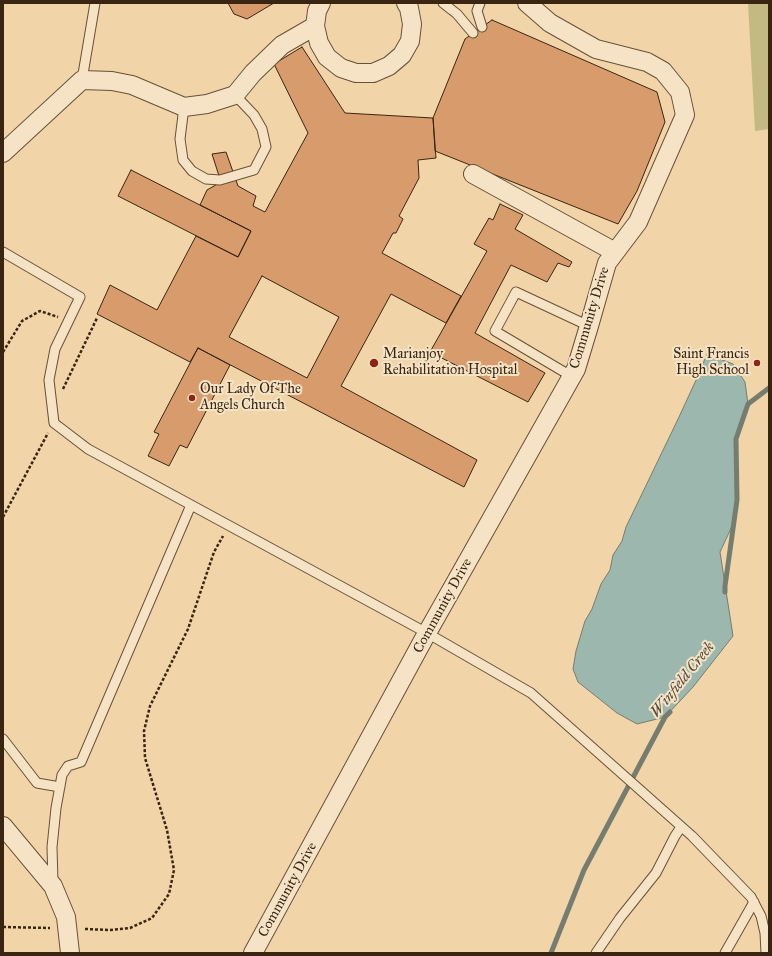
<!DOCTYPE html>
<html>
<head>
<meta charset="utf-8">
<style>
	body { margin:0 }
	#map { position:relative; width:772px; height:956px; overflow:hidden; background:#f1d4a7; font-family:"IM FELL Great Primer",serif }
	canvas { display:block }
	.frame { position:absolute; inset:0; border:4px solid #3a2512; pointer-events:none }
</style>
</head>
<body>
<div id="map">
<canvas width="772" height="956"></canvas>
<div class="frame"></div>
</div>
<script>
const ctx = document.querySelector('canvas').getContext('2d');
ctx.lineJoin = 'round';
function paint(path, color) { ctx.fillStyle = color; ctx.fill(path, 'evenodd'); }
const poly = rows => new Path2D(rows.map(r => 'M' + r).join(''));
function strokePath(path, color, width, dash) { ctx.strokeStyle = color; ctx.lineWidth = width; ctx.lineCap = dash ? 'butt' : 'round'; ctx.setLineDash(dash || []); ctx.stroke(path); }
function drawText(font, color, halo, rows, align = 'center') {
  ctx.font = font + ' "IM FELL Great Primer",serif'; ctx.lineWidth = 4; ctx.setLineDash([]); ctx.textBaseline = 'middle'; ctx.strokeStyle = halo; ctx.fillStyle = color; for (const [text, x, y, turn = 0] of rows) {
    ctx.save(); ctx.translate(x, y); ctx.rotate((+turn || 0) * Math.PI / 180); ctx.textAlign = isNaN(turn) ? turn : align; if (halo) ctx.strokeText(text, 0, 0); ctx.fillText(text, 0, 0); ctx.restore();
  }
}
paint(poly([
	[748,3,769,3,769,129,755,131]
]), '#c2ba82');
const water = poly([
	[707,354,733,364,745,382,748,404,736,439,737,500,734,522,720,552,733,636,693,687,665,717,637,724,617,713,578,682,573,669,576,651,585,621,592,609,601,584,610,570,613,555,622,541,626,527,679,417,697,378,707,354]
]);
paint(water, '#9cb7ae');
strokePath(water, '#757d70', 1);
strokePath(poly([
	[725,592,725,586,737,500,736,439,748,404,769,388],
	[551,953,584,870,665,717,670,712]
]), '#757d70', 5);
const building = poly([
	[228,3,274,3,247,19,234,14,228,3],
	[492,20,657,92,665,122,637,191,618,224,435,151,433,118,465,39,492,20],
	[302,47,345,113,433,118,436,158,418,160,419,178,399,216,403,219,396,233,393,233,382,253,461,296,446,323,391,294,341,386,477,460,464,487,198,348,190,362,97,314,110,285,157,310,196,236,238,257,251,231,200,205,207,190,221,182,212,154,226,152,238,186,256,196,253,206,265,212,308,133,274,64,302,47],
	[262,276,339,317,307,378,229,337,262,276],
	[131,170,251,231,238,257,118,196,131,170],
	[500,204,523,215,515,229,572,262,569,267,558,263,547,282,511,265,475,333,545,373,528,402,430,352,487,251,474,244,489,218,493,220,500,204],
	[198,348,230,365,187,448,180,445,169,466,148,456,159,434,154,432,198,348]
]);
paint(building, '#d89b6c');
strokePath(building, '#3a2512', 1);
const lane = poly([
	[443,3,457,14,473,33],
	[480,3,477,11,482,27],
	[82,80,95,3],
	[184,107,180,139,183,160,192,171,206,179,220,180,254,170,266,147,262,129,254,115,235,95],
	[3,252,80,297,55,349,49,380,54,423,88,449,427,633,531,693,692,836,751,897,761,916,765,933,766,953],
	[571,376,495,331,516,292,589,326],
	[3,739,37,783,60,787],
	[53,883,52,847,56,808,62,775,68,766,81,762,191,505],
	[596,953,620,918,656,873,675,836,681,827],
	[725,953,754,902]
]);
const street = poly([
	[321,3,317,11,315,26,319,43,327,57,341,68,356,73,373,73,389,66,402,55,410,41,412,24,409,8,406,3],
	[3,153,82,80,112,81,132,85,184,107,207,104,235,95,253,73,282,45,315,26],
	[473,174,615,252],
	[3,826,53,886,66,917,70,953],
	[253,953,427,633,576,369,589,326,607,263,638,222,685,115,680,92,663,71,647,62,596,49,550,23,527,3]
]);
strokePath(lane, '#685137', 11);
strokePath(street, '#685137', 20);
strokePath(poly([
	[3,352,22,321,40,311,58,317],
	[63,389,97,318],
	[3,517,48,433],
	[3,927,50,928],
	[85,929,110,930,130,928,152,918,169,894,174,870,167,830,145,758,144,731,150,706,188,629,214,552,223,536]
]), '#3a2512', 2.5, [3, 2]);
strokePath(lane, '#f6e3c6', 9);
strokePath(street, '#f6e3c6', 18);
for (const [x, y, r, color] of [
	[374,363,5,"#8f2418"],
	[757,363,4,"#8f2418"],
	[192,398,4,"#8f2418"]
]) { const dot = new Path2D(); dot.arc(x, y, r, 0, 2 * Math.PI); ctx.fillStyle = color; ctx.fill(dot); strokePath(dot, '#f6e3c6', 1.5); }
drawText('14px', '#3a2512', '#f6e3c6', [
	["Community Drive",590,318,-73],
	["Community Drive",443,606,-61],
	["Community Drive",288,890,-61]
]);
drawText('14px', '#3a2512', '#f6e3c6', [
	["Marianjoy",383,355],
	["Rehabilitation Hospital",383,371],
	["Saint Francis",749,355,"right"],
	["High School",749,371,"right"],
	["Our Lady Of The",200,390],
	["Angels Church",200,406]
], 'left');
drawText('italic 15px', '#524a39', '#f6e3c6', [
	["Winfield Creek",683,680,-51]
]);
</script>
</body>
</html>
